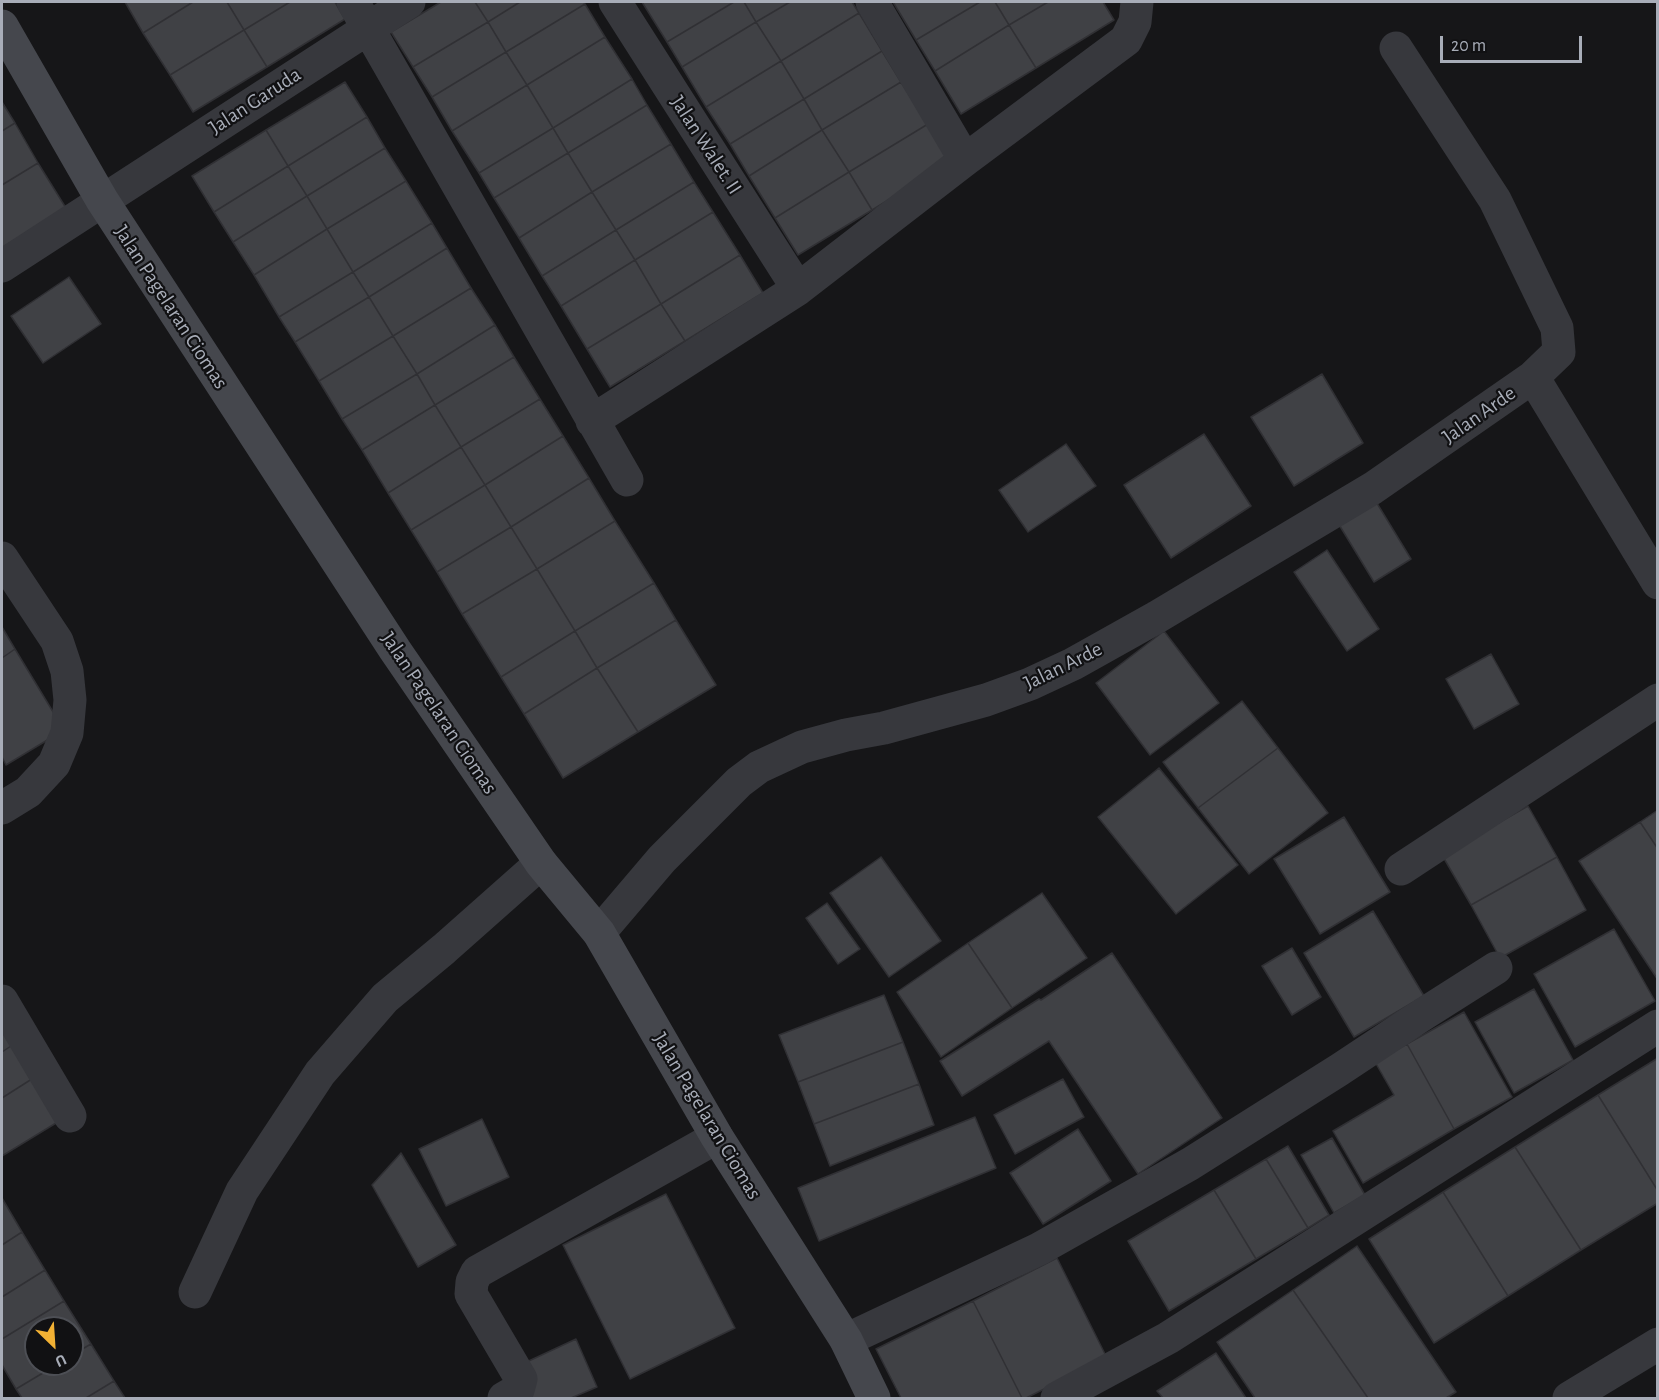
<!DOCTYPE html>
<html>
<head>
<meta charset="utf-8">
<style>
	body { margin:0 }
	#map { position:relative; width:1659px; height:1400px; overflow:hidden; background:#161618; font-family:"Alegreya Sans",sans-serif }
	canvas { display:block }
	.frame { position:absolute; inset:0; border:3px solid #a8adb8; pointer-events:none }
	.north { position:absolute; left:24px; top:1316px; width:60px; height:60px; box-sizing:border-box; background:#111113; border:2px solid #4d4f55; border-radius:50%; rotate:155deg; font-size:16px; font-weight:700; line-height:24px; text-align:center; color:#a8adb8 }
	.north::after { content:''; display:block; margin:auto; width:21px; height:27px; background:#f2b134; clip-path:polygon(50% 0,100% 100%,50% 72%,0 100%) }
	.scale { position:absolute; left:1440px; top:36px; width:142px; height:27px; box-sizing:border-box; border:3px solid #a8adb8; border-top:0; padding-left:8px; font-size:18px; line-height:21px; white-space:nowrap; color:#a8adb8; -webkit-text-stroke:4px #111113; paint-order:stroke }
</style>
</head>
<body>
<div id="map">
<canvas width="1659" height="1400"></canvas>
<div class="frame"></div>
<div class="north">U</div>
<div class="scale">20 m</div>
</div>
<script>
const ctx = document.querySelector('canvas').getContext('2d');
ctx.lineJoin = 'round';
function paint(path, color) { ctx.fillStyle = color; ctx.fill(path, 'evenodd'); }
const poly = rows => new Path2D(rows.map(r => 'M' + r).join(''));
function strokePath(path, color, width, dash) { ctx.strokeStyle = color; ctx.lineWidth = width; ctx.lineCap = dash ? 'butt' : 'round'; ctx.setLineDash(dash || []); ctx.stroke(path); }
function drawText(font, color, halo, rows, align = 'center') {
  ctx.font = font + ' "Alegreya Sans",sans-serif'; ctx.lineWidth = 4.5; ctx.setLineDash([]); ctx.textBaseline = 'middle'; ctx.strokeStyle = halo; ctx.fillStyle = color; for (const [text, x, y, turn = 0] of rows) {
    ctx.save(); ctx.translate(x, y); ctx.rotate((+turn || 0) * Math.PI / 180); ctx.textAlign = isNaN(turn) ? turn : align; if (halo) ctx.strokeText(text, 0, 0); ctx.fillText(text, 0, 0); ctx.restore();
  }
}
const building = poly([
	[125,2,193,2,143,33,125,2],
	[193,2,227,2,244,30,170,75,143,33,193,2],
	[227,2,290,2,244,30,227,2],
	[290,2,335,2,345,19,267,67,244,30,290,2],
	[441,2,475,2,488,22,413,67,391,32,441,2],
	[475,2,520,2,488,22,475,2],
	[520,2,583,2,585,4,506,52,488,22,520,2],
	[642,2,734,2,667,42,642,2],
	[734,2,744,2,756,22,682,67,667,42,734,2],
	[744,2,790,2,756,22,744,2],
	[790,2,852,2,859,13,781,61,756,22,790,2],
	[893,2,980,2,916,40,893,2],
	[980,2,995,2,1009,25,935,71,916,40,980,2],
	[995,2,1048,2,1009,25,995,2],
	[1048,2,1103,2,1114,20,1036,68,1009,25,1048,2],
	[585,4,605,37,527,85,506,52,585,4],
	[859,13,882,51,804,99,781,61,859,13],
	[488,22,506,52,432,97,413,67,488,22],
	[756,22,781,61,706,107,682,67,756,22],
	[1009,25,1036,68,961,114,935,71,1009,25],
	[244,30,267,67,193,112,170,75,244,30],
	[605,37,632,79,553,128,527,85,605,37],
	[882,51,901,82,822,130,804,99,882,51],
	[506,52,527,85,452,131,432,97,506,52],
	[781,61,804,99,730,144,706,107,781,61],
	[632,79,647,105,568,153,553,128,632,79],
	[345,82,367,117,288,166,266,130,345,82],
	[901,82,928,124,849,172,822,130,901,82],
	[527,85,553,128,479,173,452,131,527,85],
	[804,99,822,130,749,176,730,144,804,99],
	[2,102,15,123,2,131,2,102],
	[647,105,671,144,592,192,568,153,647,105],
	[367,117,385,148,307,196,288,166,367,117],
	[15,123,38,163,2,185,2,131,15,123],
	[928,124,951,162,872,210,849,172,928,124],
	[553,128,568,153,494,198,479,173,553,128],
	[266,130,288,166,214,212,192,176,266,130],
	[822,130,849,172,775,218,749,176,822,130],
	[671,144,694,182,616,230,592,192,671,144],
	[385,148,406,181,327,229,307,196,385,148],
	[568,153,592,192,519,238,494,198,568,153],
	[38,163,66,208,2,248,2,185,38,163],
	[288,166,307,196,233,242,214,212,288,166],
	[849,172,872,210,798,255,775,218,849,172],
	[406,181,432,223,353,272,327,229,406,181],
	[694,182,713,212,635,260,616,230,694,182],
	[592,192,616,230,542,276,519,238,592,192],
	[307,196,327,229,254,275,233,242,307,196],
	[713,212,740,255,661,304,635,260,713,212],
	[432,223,447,248,369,297,353,272,432,223],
	[327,229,353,272,279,317,254,275,327,229],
	[616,230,635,260,561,306,542,276,616,230],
	[447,248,471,288,393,336,369,297,447,248],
	[740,255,763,293,685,341,661,304,740,255],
	[635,260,661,304,587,349,561,306,635,260],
	[353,272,369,297,295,342,279,317,353,272],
	[69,277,101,324,43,363,11,316,69,277],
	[471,288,495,325,417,374,393,336,471,288],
	[369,297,393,336,319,381,295,342,369,297],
	[661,304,685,341,610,387,587,349,661,304],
	[495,325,514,357,435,405,417,374,495,325],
	[393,336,417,374,342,419,319,381,393,336],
	[514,357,540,399,461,447,435,405,514,357],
	[417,374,435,405,362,450,342,419,417,374],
	[1322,374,1363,443,1294,486,1251,417,1322,374],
	[540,399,563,436,485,485,461,447,540,399],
	[435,405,461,447,388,493,362,450,435,405],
	[1204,434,1251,506,1171,558,1124,485,1204,434],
	[563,436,589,478,511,527,485,485,563,436],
	[1066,444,1096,486,1028,532,999,490,1066,444],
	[461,447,485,485,411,530,388,493,461,447],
	[589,478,615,521,537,569,511,527,589,478],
	[485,485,511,527,437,572,411,530,485,485],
	[1375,500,1411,559,1374,582,1338,523,1375,500],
	[615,521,654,583,575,631,537,569,615,521],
	[511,527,537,569,462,614,437,572,511,527],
	[1327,550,1379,629,1347,651,1294,572,1327,550],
	[537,569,575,631,501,677,462,614,537,569],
	[654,583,676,620,597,668,575,631,654,583],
	[676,620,716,685,638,732,597,668,676,620],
	[2,627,15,649,2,658,2,627],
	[575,631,597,668,524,714,501,677,575,631],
	[1164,631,1219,703,1150,755,1096,683,1164,631],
	[15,649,64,730,6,765,2,757,2,658,15,649],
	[1491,654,1519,704,1474,729,1446,679,1491,654],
	[597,668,638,732,563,778,524,714,597,668],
	[1242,701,1278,748,1198,808,1163,762,1242,701],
	[1278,748,1328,813,1249,874,1198,808,1278,748],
	[1159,768,1238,865,1176,914,1098,817,1159,768],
	[1528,806,1557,857,1471,905,1442,855,1528,806],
	[1658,810,1658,849,1640,822,1658,810],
	[1344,817,1390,892,1320,934,1274,859,1344,817],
	[1640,822,1658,849,1658,980,1579,861,1640,822],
	[881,857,941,941,889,977,830,893,881,857],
	[1557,857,1586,910,1500,958,1471,905,1557,857],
	[1042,893,1087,958,1012,1008,968,943,1042,893],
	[827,903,860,949,838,964,806,918,827,903],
	[1373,911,1424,996,1354,1037,1304,953,1373,911],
	[1614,929,1655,1001,1575,1047,1534,974,1614,929],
	[968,943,1012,1008,941,1057,897,992,968,943],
	[1292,948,1321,997,1292,1015,1262,966,1292,948],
	[1112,953,1222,1118,1138,1174,1049,1041,962,1096,940,1061,1039,999,1041,1000,1112,953],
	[1534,989,1573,1060,1514,1093,1475,1022,1534,989],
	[884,995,903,1042,798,1082,779,1035,884,995],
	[1464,1012,1512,1097,1454,1129,1407,1044,1464,1012],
	[2,1023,14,1044,2,1052,2,1023],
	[903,1042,919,1084,814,1124,798,1082,903,1042],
	[14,1044,35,1077,2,1098,2,1052,14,1044],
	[1407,1044,1454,1129,1363,1183,1333,1131,1394,1095,1375,1062,1407,1044],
	[1658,1058,1658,1191,1598,1095,1658,1058],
	[35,1077,61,1120,2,1156,2,1098,35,1077],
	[1063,1079,1084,1117,1015,1154,994,1115,1063,1079],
	[919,1084,934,1125,830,1166,814,1124,919,1084],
	[1598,1095,1658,1191,1658,1203,1581,1250,1515,1147,1598,1095],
	[975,1117,996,1168,819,1241,798,1188,975,1117],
	[482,1119,509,1177,446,1206,419,1149,482,1119],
	[1078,1129,1111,1181,1043,1224,1010,1173,1078,1129],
	[1332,1138,1365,1195,1334,1213,1301,1155,1332,1138],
	[1288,1146,1329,1215,1308,1228,1266,1159,1288,1146],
	[1515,1147,1581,1250,1508,1296,1443,1192,1515,1147],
	[401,1153,456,1245,418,1267,372,1185,401,1153],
	[1266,1159,1308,1228,1256,1259,1214,1190,1266,1159],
	[1214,1190,1256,1259,1169,1311,1128,1241,1214,1190],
	[1443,1192,1508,1296,1434,1343,1369,1239,1443,1192],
	[666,1194,735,1328,630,1379,563,1245,666,1194],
	[2,1198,22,1232,2,1245,2,1198],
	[22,1232,45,1270,2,1297,2,1245,22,1232],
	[1357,1246,1456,1392,1446,1398,1368,1398,1293,1290,1357,1246],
	[1057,1258,1107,1358,1026,1398,1022,1398,973,1301,1057,1258],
	[45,1270,64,1301,2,1339,2,1297,45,1270],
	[1293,1290,1368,1398,1255,1398,1217,1342,1293,1290],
	[64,1301,91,1344,72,1355,72,1328,36,1328,36,1364,58,1364,16,1389,2,1365,2,1339,64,1301],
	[973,1301,1022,1398,901,1398,876,1349,973,1301],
	[576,1339,597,1387,571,1398,532,1398,518,1366,576,1339],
	[91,1344,114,1381,86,1398,22,1398,16,1389,58,1364,72,1364,72,1355,91,1344],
	[1216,1353,1246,1398,1163,1398,1157,1391,1216,1353],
	[114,1381,125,1398,86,1398,114,1381]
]);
paint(building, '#404145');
strokePath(building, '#303034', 1.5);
strokePath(poly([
	[353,2,627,480],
	[615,2,798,289],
	[872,2,965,160],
	[1396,48,1495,200,1557,328,1559,352,1533,377,1658,583],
	[2,266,409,2],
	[592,421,798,289,965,160,1126,40,1135,22,1137,2],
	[2,558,57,641,67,671,70,700,67,733,54,764,28,792,2,808],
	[1401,869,1658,700],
	[599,933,662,859,739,782,759,767,802,747,846,735,884,728,986,700,1030,684,1073,664,1157,617,1373,488,1533,377],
	[2,1001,70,1116],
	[195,1292,242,1191,320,1073,385,998,444,949,541,863],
	[846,1340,1039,1249,1190,1164,1339,1070,1422,1015,1496,968],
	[504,1398,518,1390,521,1379,471,1294,472,1282,477,1272,717,1137],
	[1057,1398,1168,1338,1658,1026],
	[1569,1398,1658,1344]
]), '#37383d', 33);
strokePath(poly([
	[2,26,102,200,395,650,541,863,599,933,717,1137,846,1340,874,1398]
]), '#45474d', 33);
drawText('21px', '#a8adb8', '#111113', [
	["Jalan Garuda",255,101,-33],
	["Jalan Walet. II",706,145,57],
	["Jalan Pagelaran Ciomas",171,307,57],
	["Jalan Arde",1479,415,-35],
	["Jalan Arde",1063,666,-26],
	["Jalan Pagelaran Ciomas",439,713,56],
	["Jalan Pagelaran Ciomas",707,1116,59]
]);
</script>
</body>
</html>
